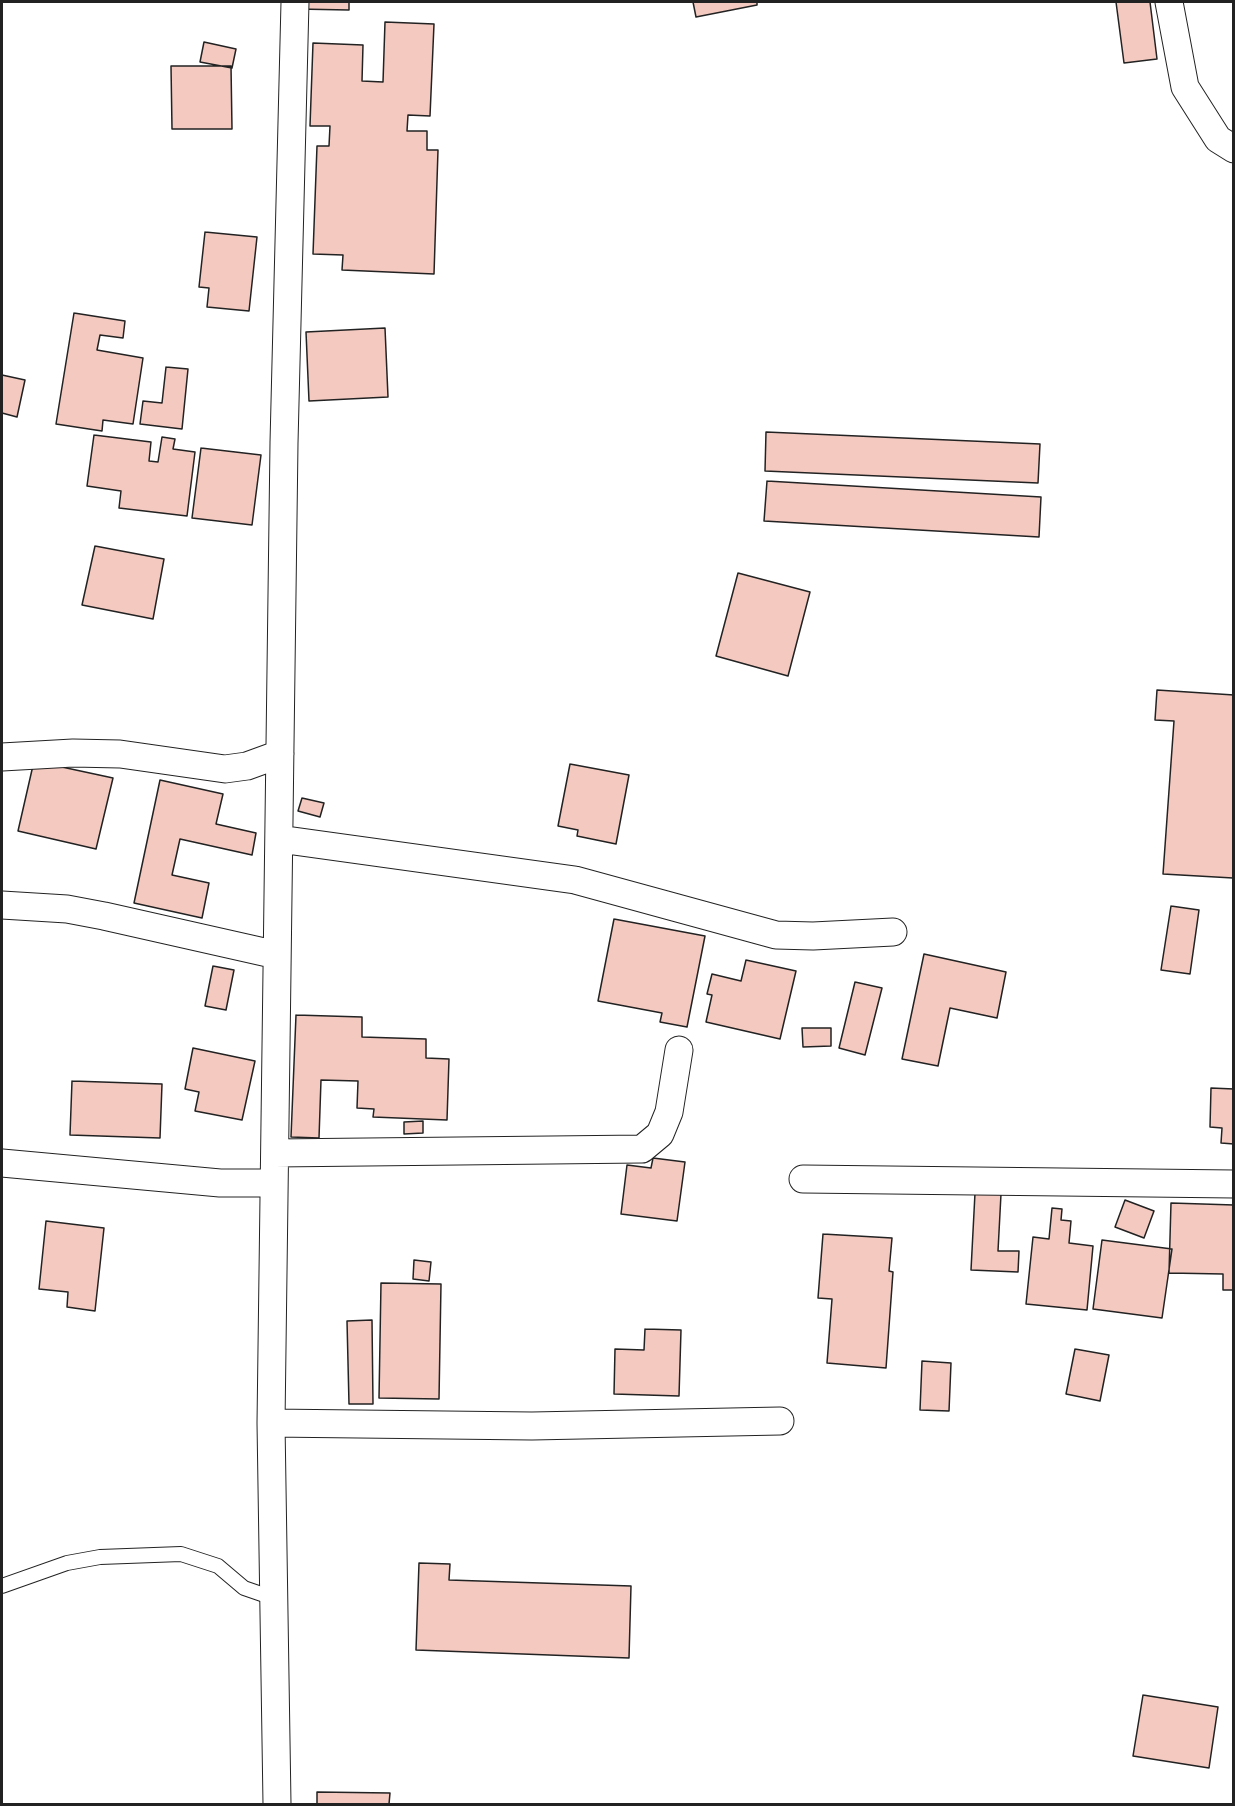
<!DOCTYPE html>
<html>
<head>
<meta charset="utf-8">
<style>
	body { margin:0 }
	#map { position:relative; width:1235px; height:1806px; overflow:hidden; background:#fff; font-family:"PT Sans",sans-serif }
	canvas { display:block }
	.frame { position:absolute; inset:0; border:3px solid #222; pointer-events:none }
</style>
</head>
<body>
<div id="map">
<canvas width="1235" height="1806"></canvas>
<div class="frame"></div>
</div>
<script>
const ctx = document.querySelector('canvas').getContext('2d');
ctx.lineJoin = 'round';
function paint(path, color) { ctx.fillStyle = color; ctx.fill(path, 'evenodd'); }
const poly = rows => new Path2D(rows.map(r => 'M' + r).join(''));
function strokePath(path, color, width, dash) { ctx.strokeStyle = color; ctx.lineWidth = width; ctx.lineCap = dash ? 'butt' : 'round'; ctx.setLineDash(dash || []); ctx.stroke(path); }
const building = poly([
	[298,2,349,2,349,10,297,9,298,2],
	[693,2,757,2,757,5,696,17,693,2],
	[1116,2,1150,2,1157,59,1124,63,1116,2],
	[385,22,434,24,430,116,408,115,407,131,427,131,427,150,438,150,434,274,342,270,343,255,313,254,317,146,329,146,330,126,310,126,313,43,363,45,362,81,383,82,385,22],
	[204,42,236,49,232,68,200,62,204,42],
	[171,66,231,66,232,129,172,129,171,66],
	[205,232,257,237,249,311,207,307,209,288,199,287,205,232],
	[74,313,125,321,123,338,100,335,97,350,143,358,133,424,103,420,102,431,56,424,74,313],
	[385,328,388,397,309,401,306,332,385,328],
	[166,367,188,369,182,429,140,424,143,401,162,403,166,367],
	[2,375,25,380,17,417,2,413,2,375],
	[766,432,1040,444,1038,483,765,471,766,432],
	[94,435,151,442,149,461,158,462,162,437,175,439,173,449,195,452,187,516,119,508,121,491,87,486,94,435],
	[201,448,261,455,252,525,192,518,201,448],
	[767,481,1041,497,1039,537,764,521,767,481],
	[95,546,164,559,153,619,82,605,95,546],
	[738,573,810,592,788,676,716,656,738,573],
	[1157,690,1234,695,1233,878,1163,874,1174,721,1155,720,1157,690],
	[34,761,113,778,96,849,18,831,34,761],
	[570,764,629,775,616,844,577,836,578,830,558,826,570,764],
	[160,780,223,794,216,824,256,833,252,855,180,839,172,875,209,883,202,918,134,903,160,780],
	[302,798,324,803,320,817,298,811,302,798],
	[1171,906,1199,910,1190,974,1161,970,1171,906],
	[614,919,705,936,687,1027,660,1022,662,1013,598,1001,614,919],
	[924,954,1006,972,997,1018,950,1008,938,1066,902,1059,924,954],
	[746,960,796,971,780,1039,706,1022,712,995,707,994,712,974,741,981,746,960],
	[213,966,234,970,226,1010,205,1006,213,966],
	[855,982,882,988,865,1055,839,1048,855,982],
	[296,1015,362,1017,362,1037,426,1039,426,1058,449,1059,447,1120,373,1117,374,1109,357,1108,358,1081,321,1080,319,1138,291,1137,296,1015],
	[802,1028,831,1028,831,1046,803,1047,802,1028],
	[193,1048,255,1061,242,1120,195,1111,199,1092,185,1089,193,1048],
	[72,1081,162,1084,160,1138,70,1135,72,1081],
	[1211,1088,1234,1089,1234,1144,1221,1143,1222,1128,1210,1127,1211,1088],
	[423,1121,423,1133,404,1134,404,1122,423,1121],
	[653,1158,685,1162,677,1221,621,1214,627,1165,651,1168,653,1158],
	[975,1193,1001,1194,998,1251,1019,1251,1018,1272,971,1270,975,1193],
	[1125,1200,1154,1211,1144,1238,1115,1227,1125,1200],
	[1171,1203,1234,1205,1234,1290,1223,1290,1223,1274,1169,1273,1171,1203],
	[1052,1208,1062,1209,1061,1220,1071,1221,1069,1243,1093,1246,1087,1310,1026,1304,1033,1237,1049,1239,1052,1208],
	[46,1221,104,1228,95,1311,67,1307,68,1292,39,1289,46,1221],
	[823,1234,892,1238,889,1271,893,1272,886,1368,827,1363,832,1299,818,1298,823,1234],
	[1102,1240,1172,1249,1162,1318,1093,1309,1102,1240],
	[414,1260,431,1262,429,1281,413,1279,414,1260],
	[381,1283,441,1284,439,1399,379,1398,381,1283],
	[372,1320,373,1404,349,1404,347,1321,372,1320],
	[645,1329,681,1330,679,1396,614,1394,615,1349,644,1350,645,1329],
	[1075,1349,1109,1355,1100,1401,1066,1394,1075,1349],
	[922,1361,951,1363,949,1411,920,1410,922,1361],
	[419,1563,450,1564,449,1580,631,1586,629,1658,416,1650,419,1563],
	[1143,1695,1218,1707,1209,1768,1133,1756,1143,1695],
	[317,1792,390,1793,389,1804,317,1804,317,1792]
]);
paint(building, '#f3c9c0');
strokePath(building, '#222', 1.5);
const lane = poly([
	[2,1586,67,1563,100,1557,181,1554,218,1566,244,1588,273,1598]
]);
const street = poly([
	[1169,2,1185,87,1218,139,1234,149],
	[2,757,73,753,120,754,225,769,247,766,280,754],
	[279,839,575,880,776,935,813,936,893,932],
	[2,905,67,909,104,916,277,955],
	[275,1153,642,1149,660,1134,669,1112,679,1050],
	[2,1163,220,1183,274,1183],
	[803,1179,1234,1184],
	[271,1423,532,1426,780,1421],
	[277,1804,271,1423,284,443,295,2]
]);
strokePath(lane, '#222', 16);
strokePath(street, '#222', 29);
strokePath(lane, '#fff', 14);
strokePath(street, '#fff', 27);
</script>
</body>
</html>
